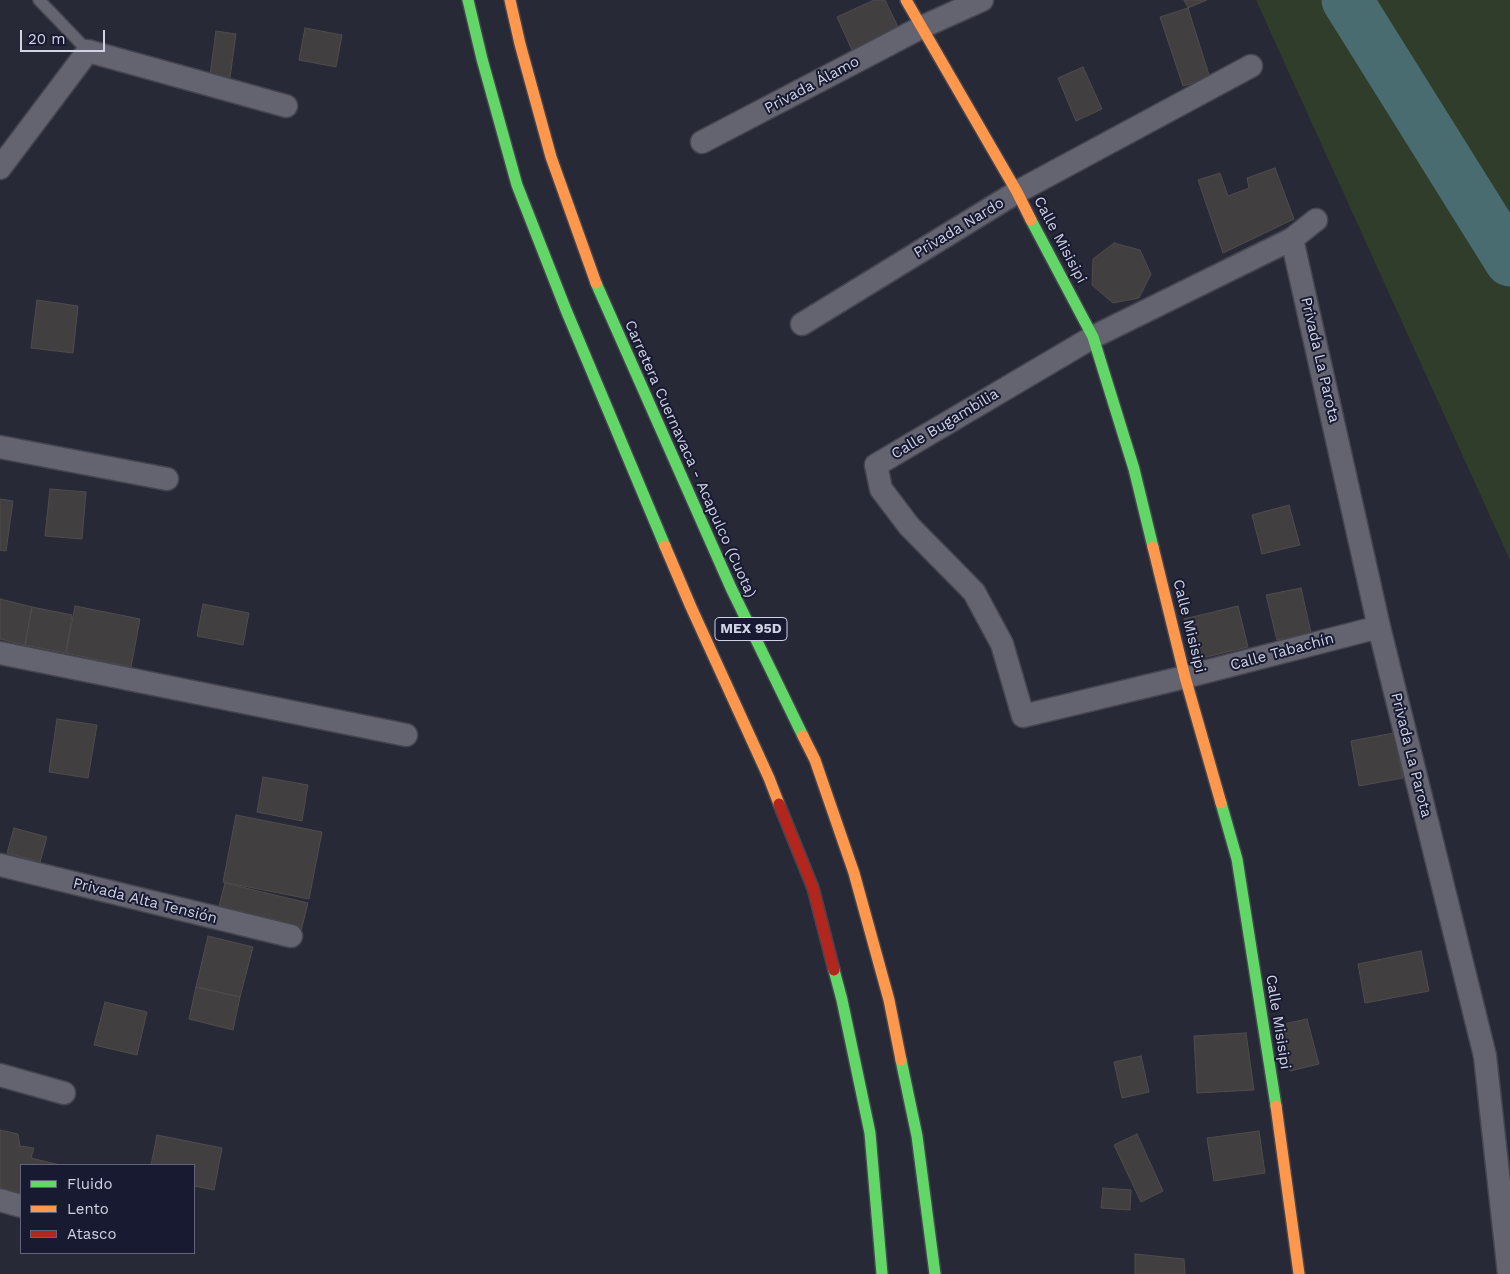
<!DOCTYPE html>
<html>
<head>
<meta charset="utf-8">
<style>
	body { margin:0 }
	#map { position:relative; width:1510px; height:1274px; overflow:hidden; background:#272936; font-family:"Work Sans",sans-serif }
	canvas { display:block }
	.legend { position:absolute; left:20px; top:1164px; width:175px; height:90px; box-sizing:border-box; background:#181a32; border:1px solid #626479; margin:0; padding:6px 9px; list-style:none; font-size:15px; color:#d0d3e3 }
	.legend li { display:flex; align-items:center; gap:10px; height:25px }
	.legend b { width:25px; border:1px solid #626479 }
	.scale { position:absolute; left:20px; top:30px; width:85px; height:22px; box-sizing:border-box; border:2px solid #d0d3e3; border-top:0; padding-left:6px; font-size:15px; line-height:18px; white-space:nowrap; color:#d0d3e3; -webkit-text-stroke:4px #181a32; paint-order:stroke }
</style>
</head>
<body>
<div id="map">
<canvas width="1510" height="1274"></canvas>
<ul class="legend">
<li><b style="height:6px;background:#63d668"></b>Fluido</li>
<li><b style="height:6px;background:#ff974d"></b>Lento</li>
<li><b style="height:6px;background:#b3261e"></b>Atasco</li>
</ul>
<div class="scale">20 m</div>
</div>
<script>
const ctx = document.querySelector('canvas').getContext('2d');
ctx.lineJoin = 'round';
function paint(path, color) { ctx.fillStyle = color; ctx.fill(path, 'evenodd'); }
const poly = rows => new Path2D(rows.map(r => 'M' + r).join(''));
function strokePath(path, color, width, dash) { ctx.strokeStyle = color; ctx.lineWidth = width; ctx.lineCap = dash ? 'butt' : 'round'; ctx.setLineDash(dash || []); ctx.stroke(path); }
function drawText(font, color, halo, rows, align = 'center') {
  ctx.font = font + ' "Work Sans",sans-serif'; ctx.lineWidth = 4; ctx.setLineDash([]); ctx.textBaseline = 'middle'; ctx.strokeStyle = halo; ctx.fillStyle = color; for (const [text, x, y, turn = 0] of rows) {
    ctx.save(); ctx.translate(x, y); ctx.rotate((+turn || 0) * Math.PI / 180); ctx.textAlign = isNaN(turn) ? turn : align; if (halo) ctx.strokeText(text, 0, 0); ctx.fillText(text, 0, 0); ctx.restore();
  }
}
paint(poly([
	[1256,0,1510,0,1510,560]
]), '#313d2b');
strokePath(poly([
	[1347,0,1510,261]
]), '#496c71', 51);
const building = poly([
	[874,0,885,0,899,29,852,50,837,17,874,0],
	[1184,0,1207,0,1188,8,1184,0],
	[1188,8,1210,78,1183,86,1160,17,1188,8],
	[305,28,342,35,336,67,299,60,305,28],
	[216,31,236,34,229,85,209,82,216,31],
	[1083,67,1102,109,1076,121,1058,78,1083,67],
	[1275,168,1294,219,1223,253,1198,180,1220,173,1228,196,1249,188,1247,178,1275,168],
	[1114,243,1140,250,1151,274,1139,298,1113,303,1092,285,1093,259,1114,243],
	[37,300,78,306,73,353,31,348,37,300],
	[50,489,86,492,82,539,45,536,50,489],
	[0,499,13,501,6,551,0,550,0,499],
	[1289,505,1300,545,1262,554,1252,515,1289,505],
	[1301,588,1311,633,1277,640,1266,595,1301,588],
	[0,599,32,607,25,645,0,639,0,599],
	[203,604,249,613,243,645,197,636,203,604],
	[75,606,140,619,131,667,66,653,75,606],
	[1238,606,1248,647,1194,660,1184,619,1238,606],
	[32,607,72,615,66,653,25,645,32,607],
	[57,719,97,725,88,778,49,772,57,719],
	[1394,733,1403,778,1359,786,1351,741,1394,733],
	[263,777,308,785,302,821,257,812,263,777],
	[236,815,322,832,309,899,223,882,236,815],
	[14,828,47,837,40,862,7,853,14,828],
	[225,883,308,903,301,931,218,910,225,883],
	[208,936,253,947,240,997,196,987,208,936],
	[1421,951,1429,991,1365,1003,1358,964,1421,951],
	[196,987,240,997,233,1030,189,1019,196,987],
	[105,1002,147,1012,137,1055,94,1045,105,1002],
	[1307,1019,1319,1064,1290,1071,1279,1025,1307,1019],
	[1246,1033,1254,1090,1197,1093,1194,1036,1246,1033],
	[1141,1056,1149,1092,1122,1098,1114,1062,1141,1056],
	[0,1130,18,1134,20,1146,34,1148,31,1158,60,1165,21,1165,21,1193,0,1188,0,1130],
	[1259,1131,1265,1173,1214,1181,1207,1138,1259,1131],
	[1137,1134,1163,1191,1141,1202,1114,1145,1137,1134],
	[157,1135,222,1148,214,1190,194,1186,194,1165,151,1165,157,1135],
	[1103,1188,1131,1190,1130,1210,1101,1208,1103,1188],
	[1135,1254,1184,1259,1185,1274,1135,1274,1135,1254]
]);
paint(building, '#423f40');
strokePath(building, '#504c4d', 1);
const lane = poly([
	[39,0,88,51]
]);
const street = poly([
	[702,142,922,27,982,0],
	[0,168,88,51,286,106],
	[1316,220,1292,239,1093,337,876,465,881,489,909,526,974,592,1002,644,1023,716,1185,677,1379,627],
	[1292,239,1379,627,1485,1056,1509,1274],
	[802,324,1017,192,1251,66],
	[0,447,167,479],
	[0,653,406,735],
	[0,865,291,936],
	[0,1075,64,1093],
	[0,1200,21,1206]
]);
const fast = poly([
	[468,0,482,59,517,185,566,310,665,546],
	[1031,220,1093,337,1134,469,1153,547],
	[596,283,731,588,803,736],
	[1221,803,1237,859,1276,1106],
	[834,970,842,1000,870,1133,882,1274],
	[901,1060,917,1136,935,1274]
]);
const slow = poly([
	[510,0,520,44,551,157,596,283],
	[906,0,1017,192,1031,220],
	[665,546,691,607,769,778,779,804],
	[1153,547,1185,677,1221,803],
	[803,736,815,760,854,873,889,1000,901,1060],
	[1276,1106,1299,1274]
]);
const jam = poly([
	[779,804,813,888,834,970]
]);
strokePath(lane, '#444550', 14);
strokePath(street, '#444550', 25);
strokePath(fast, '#444550', 14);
strokePath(slow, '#444550', 14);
strokePath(jam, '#444550', 14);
strokePath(lane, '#63646f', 11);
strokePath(street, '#63646f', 22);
strokePath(fast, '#63d668', 11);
strokePath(slow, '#ff974d', 11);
strokePath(jam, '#b3261e', 11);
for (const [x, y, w] of [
	[751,629,72]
]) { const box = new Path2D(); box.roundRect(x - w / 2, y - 11.5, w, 23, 4); ctx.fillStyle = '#181a32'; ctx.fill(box); strokePath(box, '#d0d3e3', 1); }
drawText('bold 14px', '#d0d3e3', null, [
	["MEX 95D",751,629]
]);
drawText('15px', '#d0d3e3', '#181a32', [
	["Privada Álamo",812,85,-28],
	["Privada Nardo",959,228,-31],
	["Calle Misisipi",1060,240,62],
	["Privada La Parota",1320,360,77],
	["Calle Bugambilia",945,424,-31],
	["Carretera Cuernavaca - Acapulco (Cuota)",690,459,66],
	["Calle Misisipi",1189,626,76],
	["Calle Tabachín",1282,652,-15],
	["Privada La Parota",1411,755,76],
	["Privada Alta Tensión",145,901,14],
	["Calle Misisipi",1278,1022,81]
]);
</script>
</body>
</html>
